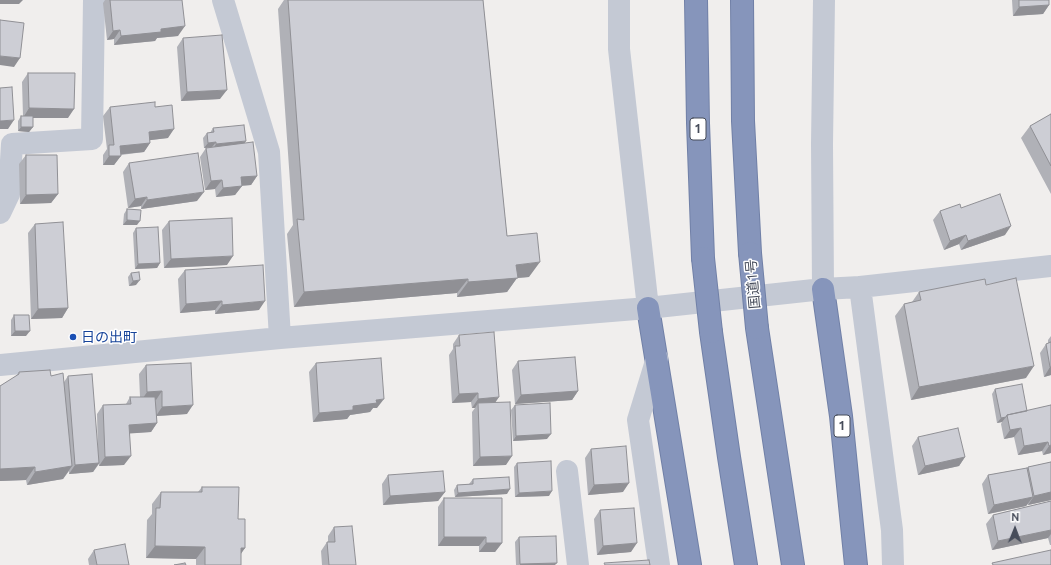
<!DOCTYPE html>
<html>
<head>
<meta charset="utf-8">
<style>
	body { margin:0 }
	#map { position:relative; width:1051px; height:565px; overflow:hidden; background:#f0eeed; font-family:Ubuntu,sans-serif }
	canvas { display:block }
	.north { position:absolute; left:995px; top:509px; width:40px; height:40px; -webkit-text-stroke:3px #fff; paint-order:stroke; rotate:1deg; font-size:11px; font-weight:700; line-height:16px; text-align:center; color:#464c5a }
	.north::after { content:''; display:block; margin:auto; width:14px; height:18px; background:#464c5a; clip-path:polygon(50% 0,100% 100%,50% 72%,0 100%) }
</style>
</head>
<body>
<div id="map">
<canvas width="1051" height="565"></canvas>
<div class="north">N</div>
</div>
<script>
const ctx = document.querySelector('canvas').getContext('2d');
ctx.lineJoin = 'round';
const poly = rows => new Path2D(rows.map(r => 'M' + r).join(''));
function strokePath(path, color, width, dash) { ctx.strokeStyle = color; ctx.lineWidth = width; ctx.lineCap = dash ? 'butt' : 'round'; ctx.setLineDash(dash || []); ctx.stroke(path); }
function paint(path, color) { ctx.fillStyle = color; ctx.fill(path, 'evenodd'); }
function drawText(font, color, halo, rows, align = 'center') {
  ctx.font = font + ' Ubuntu,"Noto Sans JP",sans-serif'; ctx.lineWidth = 3; ctx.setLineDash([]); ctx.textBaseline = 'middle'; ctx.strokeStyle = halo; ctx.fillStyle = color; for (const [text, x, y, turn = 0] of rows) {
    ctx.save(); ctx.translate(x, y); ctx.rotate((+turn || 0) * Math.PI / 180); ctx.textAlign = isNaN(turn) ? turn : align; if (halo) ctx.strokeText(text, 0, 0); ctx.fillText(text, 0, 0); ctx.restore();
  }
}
const highway = poly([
	[696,0,698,123,703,258],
	[742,0,743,121,750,253],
	[823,289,841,416,856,565],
	[648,308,690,565],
	[757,328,793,565],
	[711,332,729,457,746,565]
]);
strokePath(highway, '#7180a7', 24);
strokePath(poly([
	[223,0,269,152,280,338],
	[619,0,619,49,648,308],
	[0,213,9,194,12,144,92,139,94,0],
	[860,287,892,530,893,565],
	[823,289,822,144,824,0],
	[657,358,638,420,659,565],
	[0,365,280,338,648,308,823,289,860,287,1051,266],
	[567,471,578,565]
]), '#c4c9d4', 22);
strokePath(highway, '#8695bb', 22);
const highwayBridge = poly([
	[750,253,757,328],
	[703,258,711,332]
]);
strokePath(highwayBridge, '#7180a7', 24, []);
strokePath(highwayBridge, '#8695bb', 22);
paint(poly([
	[105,0,182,0,178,36,157,38,155,41,114,45,114,39,107,40,103,3],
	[284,0,483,0,507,236,529,277,517,278,507,292,457,297,457,293,294,307,287,234,293,225,278,9],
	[1012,0,1049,0,1049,5,1043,14,1013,16],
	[183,38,220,99,181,101,177,47],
	[28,73,68,118,33,118,33,127,29,132,18,131,18,121,21,116,23,116,22,82],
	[110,107,155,107,168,138,150,140,150,143,144,152,121,155,114,165,103,165,103,155,107,149,103,116],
	[1051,114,1051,194,1021,138,1030,126],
	[213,128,245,143,257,176,251,185,242,186,235,195,216,197,215,189,205,190,200,157,206,148,204,148,203,138,207,133,210,133],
	[26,155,58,194,51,203,20,204,19,164],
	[129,163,197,201,141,209,141,206,128,208,123,172],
	[961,208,1005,235,961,250,959,244,944,250,933,220,940,211],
	[127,209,137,225,123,225,124,214],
	[169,221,227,265,164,268,162,230],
	[35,224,68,308,62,318,31,319,28,233],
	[136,228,160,263,157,268,135,269,133,233],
	[185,270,259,310,215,314,215,310,180,313,178,279],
	[131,273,136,285,129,286,128,277],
	[986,285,1026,378,911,400,895,316,904,304,912,302,919,292],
	[14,315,26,336,11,336,11,320],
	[459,335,495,402,506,465,473,466,472,412,475,408,472,408,471,402,452,403,449,355,453,349,453,344],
	[1051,336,1051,375,1044,377,1040,353,1046,344,1048,343,1048,340],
	[518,361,578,391,572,400,515,404,512,370],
	[316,363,377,408,373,408,370,412,350,415,347,419,313,422,309,372],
	[146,365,187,414,157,416,157,423,151,432,130,433,124,465,99,466,99,464,93,472,69,474,69,471,63,479,27,485,26,480,0,481,0,386,16,376,19,372,51,376,64,382,68,376,98,453,97,414,103,405,126,404,130,397,140,397,139,374],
	[995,389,1027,411,1051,405,1051,453,1043,455,1042,451,1018,455,1014,437,1004,439,1001,424,1002,422,997,423,992,394],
	[515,405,547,439,513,441,511,410],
	[918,437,965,457,959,466,918,475,912,446],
	[591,449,623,492,588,495,585,458],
	[1051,462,1051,500,1028,505,1028,504,1026,506,988,514,982,484,988,475,1027,468,1028,467],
	[517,463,549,496,515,497,514,467],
	[388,475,445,492,438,501,383,505,382,484],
	[473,479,507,494,455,497,454,490,457,485,469,484],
	[202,487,238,519,245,548,241,553,241,565,196,565,196,559,146,558,147,520,152,514,152,504,161,492,198,492],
	[444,498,502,543,495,552,479,552,479,546,438,546,438,507],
	[1051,501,1051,545,1050,545,1048,538,992,550,986,524,993,515],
	[600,510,631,552,597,555,594,519],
	[334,527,356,565,322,565,321,551,327,542,328,542,328,536],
	[519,537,555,565,516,565,515,542],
	[94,550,129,565,89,565,88,559]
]), '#b0b1b7');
paint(poly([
	[0,0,23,0,19,4,0,4],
	[1049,5,1043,14,1013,16,1019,7],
	[185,26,178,36,157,38,155,41,114,45,121,36,161,29],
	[120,30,114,39,107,40,113,31],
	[0,56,20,58,14,67,0,65],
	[227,90,220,99,181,101,187,92],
	[29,108,74,109,68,118,23,118],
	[14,120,8,129,0,129,0,121],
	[21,127,33,127,29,132,18,131],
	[174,129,168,138,143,141,149,132],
	[246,141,243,146,213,149,216,144],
	[216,142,212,147,204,148,208,143],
	[150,143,144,152,114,155,120,146],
	[109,156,121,156,114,165,103,165],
	[257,176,251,185,234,186,241,177],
	[222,180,215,189,205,190,211,181],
	[242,186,235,195,216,197,223,188],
	[204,192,197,201,141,209,147,200],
	[58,194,51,203,20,204,26,195],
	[147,197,141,206,128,208,135,199],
	[127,220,140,221,137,225,123,225],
	[1011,226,1005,235,961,250,968,241],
	[966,235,959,244,944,250,950,241],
	[233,256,227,265,164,268,171,259],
	[540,262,529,277,517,278,507,292,457,297,468,282,516,265],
	[160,263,157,268,135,269,138,264],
	[468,279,457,293,294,307,304,292],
	[140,280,136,285,129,286,133,281],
	[222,301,215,310,180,313,186,304],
	[265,301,259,310,215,314,222,305],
	[68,308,62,318,31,319,38,309],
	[15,331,30,331,26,336,11,336],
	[1034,366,1026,378,911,400,919,387],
	[1050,367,1051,367,1051,375,1044,377],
	[162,391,156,400,141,401,147,392],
	[578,391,572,400,515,404,521,395],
	[478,393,471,402,452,403,459,394],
	[499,397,493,406,478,403,475,408,472,408,478,399],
	[384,399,377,408,373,408,370,412,350,415,347,419,313,422,319,413,353,406,376,400],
	[193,405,187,414,156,416,162,407],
	[1006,417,1002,422,997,423,1001,418],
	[157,423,151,432,123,434,129,425],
	[1021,428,1014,437,1004,439,1010,430],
	[551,434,547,439,513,441,516,436],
	[1048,442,1042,451,1018,455,1024,446],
	[1051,445,1051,453,1043,455,1049,446],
	[131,456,124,465,99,466,105,457],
	[512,456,506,465,473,466,480,457],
	[965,457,959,466,918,475,925,466],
	[99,463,93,472,69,474,75,465],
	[72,466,63,479,27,485,35,472],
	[35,467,26,480,0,481,0,469],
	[629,483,623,492,588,495,594,485],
	[510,489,507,494,455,497,458,493],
	[552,491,549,496,515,497,519,493],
	[445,492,438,501,383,505,390,496],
	[1051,492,1051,500,1028,505,1034,496],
	[1033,497,1026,506,988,514,994,505],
	[1051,530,1051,534,1048,538,992,550,998,541],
	[444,537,486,537,479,546,438,546],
	[486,543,502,543,495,552,479,552],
	[637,543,631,552,597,555,603,546],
	[155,546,205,547,196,559,146,558],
	[241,548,245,548,236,561],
	[557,563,555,565,520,565,520,564]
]), '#909095');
const building = poly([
	[110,0,182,0,185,26,161,29,161,32,121,36,120,30,113,31,110,0],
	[288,0,483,0,507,236,537,233,540,262,516,265,518,278,468,282,468,279,304,292,297,219,304,220,288,0],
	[1019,0,1049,0,1049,5,1019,7,1019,0],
	[0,20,24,23,20,58,0,56,0,20],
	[222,35,227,90,187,92,183,38,222,35],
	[28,73,75,73,74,109,29,108,28,73],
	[12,87,14,120,0,121,0,88,12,87],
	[155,102,155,107,172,105,174,129,149,132,150,143,120,146,121,156,109,156,109,145,114,145,110,107,155,102],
	[1051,114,1051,166,1030,126,1051,114],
	[21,116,33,116,33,127,21,127,21,116],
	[244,125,246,141,216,144,216,142,208,143,207,133,214,132,213,128,244,125],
	[253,142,257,176,241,177,242,186,223,188,222,180,211,181,206,148,253,142],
	[198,153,204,192,147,200,147,197,135,199,129,163,198,153],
	[26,155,57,155,58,194,26,195,26,155],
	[1000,194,1011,226,968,241,966,235,950,241,940,211,960,204,961,208,1000,194],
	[127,209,141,210,140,221,127,220,127,209],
	[232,218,233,256,171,259,169,221,232,218],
	[63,222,68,308,38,309,35,224,63,222],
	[158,227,160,263,138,264,136,228,158,227],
	[263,265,265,301,222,305,222,301,186,304,185,270,263,265],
	[139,272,140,280,133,281,131,273,139,272],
	[1016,278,1034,366,919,387,904,304,921,300,919,292,985,279,986,285,1016,278],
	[14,315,29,315,30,331,15,331,14,315],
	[494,332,499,397,478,399,478,393,459,394,455,346,460,346,459,335,494,332],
	[1051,342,1051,367,1050,367,1046,344,1051,342],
	[575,357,578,391,521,395,518,361,575,357],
	[381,358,384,399,376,400,377,403,353,406,353,410,319,413,316,363,381,358],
	[191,363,193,405,162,407,162,391,147,392,146,365,191,363],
	[50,370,51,376,63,373,72,466,35,472,35,467,0,469,0,386,19,374,19,372,50,370],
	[92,374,99,463,75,465,68,376,92,374],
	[1022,384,1027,411,1007,415,1006,417,1001,418,995,389,1022,384],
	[130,397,155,397,157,423,129,425,131,456,105,457,103,405,131,404,130,397],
	[510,402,512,456,480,457,478,403,510,402],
	[550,403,551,434,516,436,515,405,550,403],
	[1051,405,1051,445,1049,446,1048,442,1024,446,1021,428,1010,430,1007,415,1051,405],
	[958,428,965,457,925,466,918,437,958,428],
	[626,446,629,483,594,485,591,449,626,446],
	[551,461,552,491,519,493,517,463,551,461],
	[1051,462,1051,492,1034,496,1028,467,1051,462],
	[1027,468,1033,497,994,505,988,475,1027,468],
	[443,471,445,492,390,496,388,475,443,471],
	[509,477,510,489,458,493,457,485,473,484,473,479,509,477],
	[202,487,239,487,238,519,245,519,245,548,241,548,241,565,205,565,205,547,155,546,156,508,160,508,161,492,202,492,202,487],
	[444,498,502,498,502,543,486,543,486,537,444,537,444,498],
	[1051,501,1051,530,998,541,993,515,1051,501],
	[634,508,637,543,603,546,600,510,634,508],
	[352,526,356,565,329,565,327,542,335,542,334,527,352,526],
	[556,536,557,563,520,564,519,537,556,536],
	[125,544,129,565,97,565,94,550,125,544],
	[1051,550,1051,565,993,565,992,563,1051,550],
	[649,560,650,565,605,565,604,563,649,560],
	[185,563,186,565,174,565,185,563]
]);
paint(building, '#cdced5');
strokePath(building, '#909095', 1);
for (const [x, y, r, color] of [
	[73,337,4,"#1a4fb4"]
]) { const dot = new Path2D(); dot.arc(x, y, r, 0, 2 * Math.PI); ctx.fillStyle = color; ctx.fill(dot); strokePath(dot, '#fff', 1.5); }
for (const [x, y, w] of [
	[698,129,16],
	[842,426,16]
]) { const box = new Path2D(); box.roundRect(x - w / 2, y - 11, w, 22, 3); ctx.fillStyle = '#fff'; ctx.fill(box); strokePath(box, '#464c5a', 1); }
drawText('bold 13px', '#464c5a', null, [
	["1",698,129],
	["1",842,426]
]);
drawText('14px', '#464c5a', '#fff', [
	["国道1号",753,284,-95]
]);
drawText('14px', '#164399', '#fff', [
	["日の出町",81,337]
], 'left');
</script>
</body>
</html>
